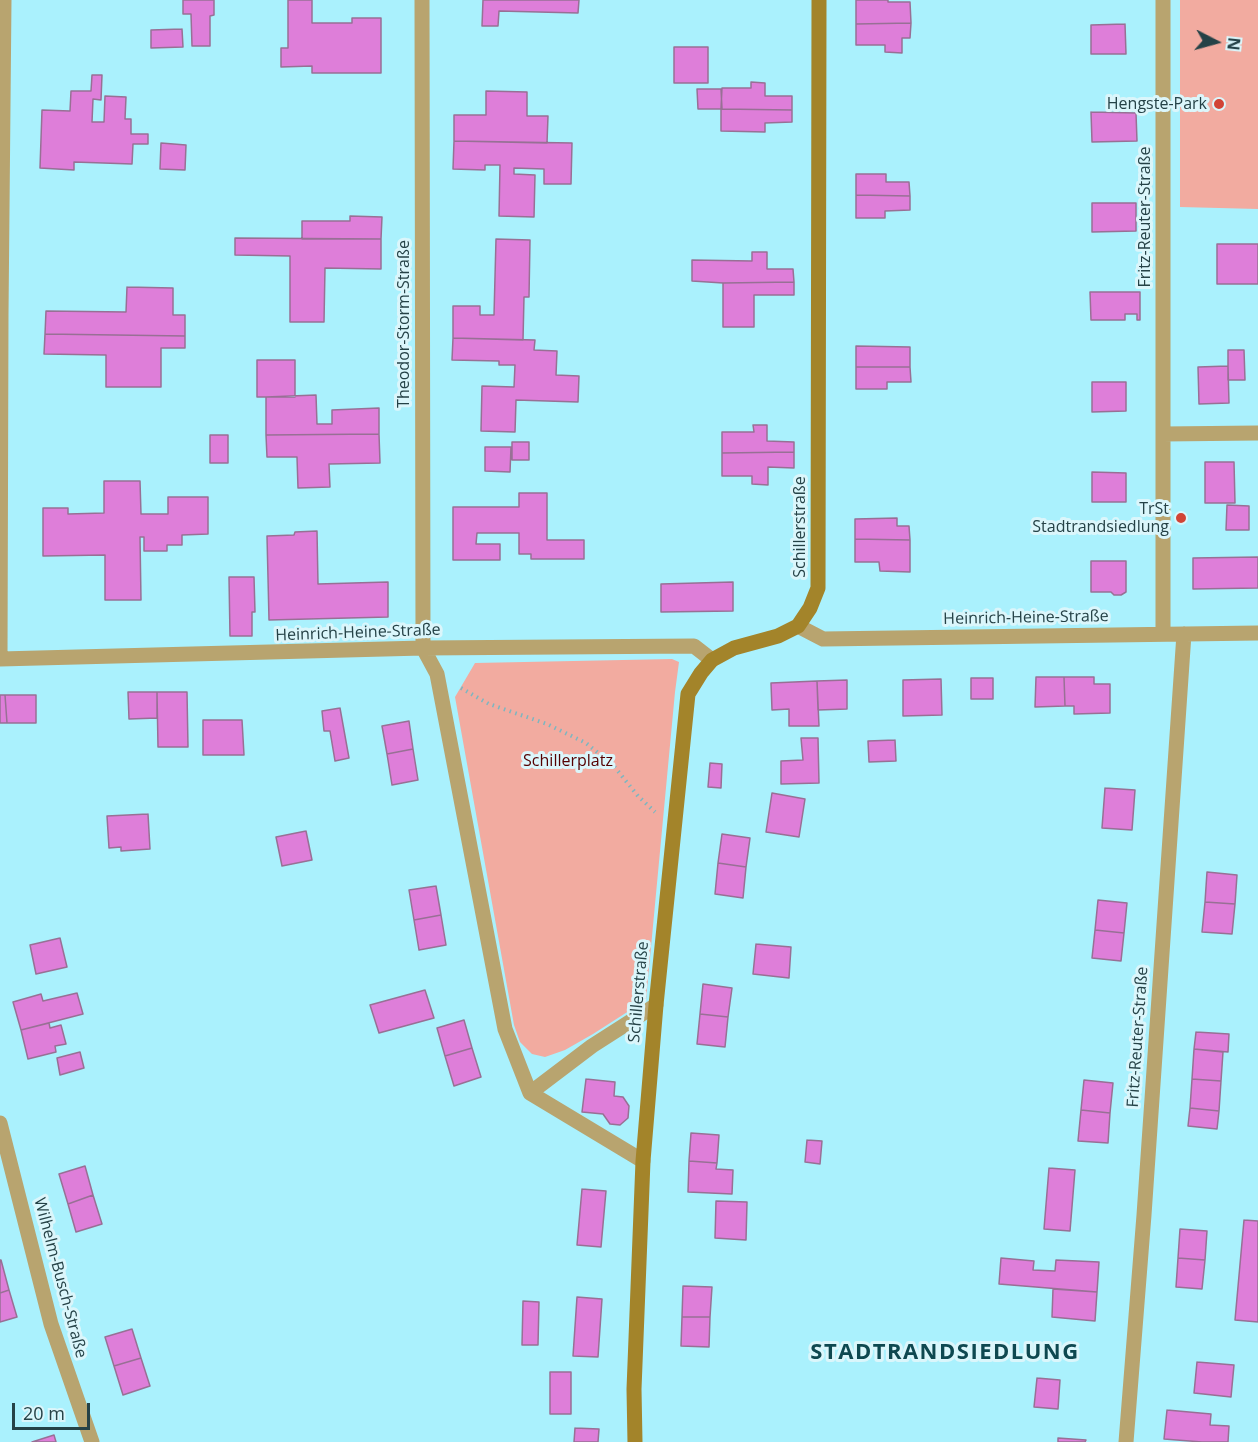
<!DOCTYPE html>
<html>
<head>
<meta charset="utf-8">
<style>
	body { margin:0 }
	#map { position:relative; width:1258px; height:1442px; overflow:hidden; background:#aaf1fd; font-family:"Open Sans",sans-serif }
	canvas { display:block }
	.north { position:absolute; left:1186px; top:12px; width:60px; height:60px; -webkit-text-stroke:4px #dbf6fb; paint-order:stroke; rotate:96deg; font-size:16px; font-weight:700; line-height:24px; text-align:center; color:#254247 }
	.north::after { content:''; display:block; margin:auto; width:21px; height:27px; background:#254247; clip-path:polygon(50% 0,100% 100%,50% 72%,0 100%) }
	.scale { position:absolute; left:12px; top:1403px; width:78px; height:27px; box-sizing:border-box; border:3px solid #254247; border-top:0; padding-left:8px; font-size:18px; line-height:21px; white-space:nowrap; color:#254247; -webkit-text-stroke:4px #dbf6fb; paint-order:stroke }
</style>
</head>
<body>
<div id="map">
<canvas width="1258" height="1442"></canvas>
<div class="north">N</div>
<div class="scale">20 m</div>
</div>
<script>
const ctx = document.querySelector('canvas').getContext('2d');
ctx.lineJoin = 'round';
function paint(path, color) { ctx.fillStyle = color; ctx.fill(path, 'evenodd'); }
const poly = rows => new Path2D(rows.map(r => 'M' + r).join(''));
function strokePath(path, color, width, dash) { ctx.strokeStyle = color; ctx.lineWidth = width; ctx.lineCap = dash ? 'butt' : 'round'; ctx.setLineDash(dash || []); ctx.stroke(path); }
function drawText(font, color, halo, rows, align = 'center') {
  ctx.font = font + ' "Open Sans",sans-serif'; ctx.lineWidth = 6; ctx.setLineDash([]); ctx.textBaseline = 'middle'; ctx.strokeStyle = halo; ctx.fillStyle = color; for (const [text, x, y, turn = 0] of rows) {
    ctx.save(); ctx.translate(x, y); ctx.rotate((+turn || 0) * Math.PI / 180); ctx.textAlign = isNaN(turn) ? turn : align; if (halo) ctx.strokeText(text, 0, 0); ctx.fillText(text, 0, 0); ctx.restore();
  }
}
paint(poly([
	[1180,0,1258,0,1258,209,1180,207],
	[672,659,679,662,675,692,646,1000,593,1034,565,1050,545,1057,532,1054,520,1042,514,1025,455,697,475,663]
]), '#f2aba0');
const building = poly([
	[183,0,214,0,214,15,210,16,210,46,192,46,191,14,183,14,183,0],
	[288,0,312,0,312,23,352,23,352,18,381,18,381,73,312,73,312,66,281,67,281,48,288,48,288,0],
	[483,0,579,0,578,13,499,11,498,26,482,26,483,0],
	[856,0,888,0,888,2,910,2,911,23,856,24,856,0],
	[911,23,910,38,902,38,902,53,885,52,885,45,856,45,856,24,911,23],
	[1125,24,1126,54,1091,54,1091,25,1125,24],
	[182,29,183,47,151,48,151,30,182,29],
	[674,47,708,47,708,83,674,83,674,47],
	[92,75,102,75,101,100,93,99,92,122,104,122,105,96,126,97,125,119,131,119,131,134,148,134,148,144,133,144,132,164,74,162,74,170,40,168,42,110,70,111,71,91,91,91,92,75],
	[751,82,765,83,765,96,792,96,792,110,721,109,722,88,751,88,751,82],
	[697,89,721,89,722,109,698,109,697,89],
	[486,91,527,92,527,116,548,116,547,143,454,141,454,115,486,115,486,91],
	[721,109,792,110,792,122,765,123,765,132,721,131,721,109],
	[1091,112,1136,113,1137,141,1092,142,1091,112],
	[454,141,572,143,571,184,544,184,544,169,514,168,514,174,535,175,534,217,499,216,500,165,485,165,485,170,453,169,454,141],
	[161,143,186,145,185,170,160,169,161,143],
	[856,174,886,174,886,182,909,182,910,196,856,195,856,174],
	[856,195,910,196,910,210,885,211,885,218,856,218,856,195],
	[1092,203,1136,203,1136,231,1092,232,1092,203],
	[350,216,382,217,381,239,302,239,302,221,350,221,350,216],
	[235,238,381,239,381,269,325,268,324,322,290,322,290,256,235,255,235,238],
	[496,239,530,240,529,297,524,297,523,340,453,338,453,306,480,306,480,315,494,315,496,239],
	[1217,244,1258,244,1258,284,1217,284,1217,244],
	[752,252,767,252,767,269,793,269,794,282,723,283,692,281,692,260,752,261,752,252],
	[794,282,794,295,754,295,754,327,723,327,723,283,794,282],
	[127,287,173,288,173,315,185,315,185,336,45,334,46,311,126,312,127,287],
	[1090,292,1140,292,1140,320,1137,320,1137,314,1125,314,1125,320,1091,320,1090,292],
	[45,334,185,336,185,348,161,348,161,387,106,387,106,355,44,354,45,334],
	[453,338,535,340,534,350,557,351,556,375,579,376,578,402,516,400,515,432,481,431,482,386,514,387,515,365,499,365,499,361,452,360,453,338],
	[856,346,910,347,910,367,856,367,856,346],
	[1228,350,1244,350,1245,380,1228,380,1228,350],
	[257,360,295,360,295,397,257,397,257,360],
	[1228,366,1229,403,1199,404,1198,367,1228,366],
	[856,367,910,367,911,382,887,382,887,389,856,389,856,367],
	[1092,382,1126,382,1126,411,1092,412,1092,382],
	[316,395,317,424,332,424,332,410,379,408,379,434,266,435,266,397,316,395],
	[753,425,767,425,767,441,794,442,794,452,722,453,722,432,754,432,753,425],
	[379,434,380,463,329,464,330,487,298,488,297,457,267,457,266,435,379,434],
	[210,435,228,435,228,463,210,463,210,435],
	[512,442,529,442,529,460,512,460,512,442],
	[485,447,511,447,510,472,485,471,485,447],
	[794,452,794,468,768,467,768,485,752,484,752,476,722,476,722,453,794,452],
	[1205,462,1234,462,1235,503,1205,503,1205,462],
	[1092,472,1126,473,1126,502,1092,502,1092,472],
	[104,481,140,481,141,514,168,514,168,497,208,497,208,534,182,535,182,545,167,545,167,551,144,551,144,537,140,537,141,600,105,600,105,555,43,556,43,508,68,508,68,514,104,513,104,481],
	[519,493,547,493,547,540,584,540,584,559,531,559,531,554,519,554,519,533,477,533,476,544,500,544,500,560,453,560,453,507,519,507,519,493],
	[1227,505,1249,506,1249,530,1226,530,1227,505],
	[1178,513,1184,513,1184,523,1178,523,1178,513],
	[897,518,897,526,909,526,910,540,855,539,855,519,897,518],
	[317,531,318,584,388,582,388,617,269,620,267,536,294,535,295,532,317,531],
	[855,539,910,540,910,572,880,571,879,562,855,562,855,539],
	[1258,557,1258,588,1193,589,1193,558,1258,557],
	[1091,561,1126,561,1126,592,1121,595,1114,595,1111,592,1091,592,1091,561],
	[229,577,254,577,255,612,252,612,252,636,230,636,229,577],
	[733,582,733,611,661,612,661,584,733,582],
	[1036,677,1064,677,1065,706,1035,707,1036,677],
	[1064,677,1094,677,1094,684,1110,684,1110,713,1074,714,1074,706,1065,706,1064,677],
	[971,678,993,678,993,699,971,699,971,678],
	[941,679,942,715,903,716,903,680,941,679],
	[847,680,847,709,818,710,817,681,847,680],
	[817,681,819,726,789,726,789,709,772,710,771,683,817,681],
	[128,692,157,692,157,718,129,719,128,692],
	[157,692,187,692,188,747,158,747,157,692],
	[0,695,5,695,7,723,0,723,0,695],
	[5,695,36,695,36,723,7,723,5,695],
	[340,708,349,758,335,761,330,731,324,731,322,711,340,708],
	[203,720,242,720,244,755,203,755,203,720],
	[409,721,413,749,387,754,382,726,409,721],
	[801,738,818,738,819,783,781,784,781,761,803,760,801,738],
	[895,740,896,761,869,762,868,741,895,740],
	[413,749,418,780,392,785,387,754,413,749],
	[710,763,722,764,721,788,708,787,710,763],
	[1105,788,1135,790,1132,830,1102,828,1105,788],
	[772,793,805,799,799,837,766,832,772,793],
	[148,814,150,849,121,851,121,847,109,848,107,816,148,814],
	[306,831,312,860,282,866,276,837,306,831],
	[722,834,750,838,746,867,718,863,722,834],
	[718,863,746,867,743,898,715,894,718,863],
	[1207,872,1237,875,1235,904,1205,902,1207,872],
	[436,886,441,915,414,920,409,890,436,886],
	[1098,900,1127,903,1124,933,1095,930,1098,900],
	[1205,902,1235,904,1232,934,1202,932,1205,902],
	[441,915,446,945,419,950,414,920,441,915],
	[1095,930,1124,933,1121,961,1092,958,1095,930],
	[60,938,67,967,36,974,30,945,60,938],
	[756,944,791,947,789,978,753,974,756,944],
	[703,984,732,988,728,1017,700,1014,703,984],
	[425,990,434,1018,379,1033,370,1005,425,990],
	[77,993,83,1014,21,1030,13,1002,41,994,43,1001,77,993],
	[700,1014,728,1017,725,1047,697,1044,700,1014],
	[464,1020,472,1048,445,1056,437,1028,464,1020],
	[49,1023,50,1028,61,1025,66,1044,55,1046,56,1052,28,1059,21,1030,49,1023],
	[1196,1032,1229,1034,1228,1052,1194,1049,1196,1032],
	[472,1048,481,1077,454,1086,445,1056,472,1048],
	[1194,1049,1223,1052,1221,1081,1192,1079,1194,1049],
	[80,1052,84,1068,60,1075,57,1058,80,1052],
	[586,1079,615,1082,614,1096,623,1097,629,1106,628,1118,620,1125,610,1124,603,1114,582,1112,586,1079],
	[1192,1079,1221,1081,1219,1111,1190,1108,1192,1079],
	[1084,1080,1113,1083,1110,1113,1081,1110,1084,1080],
	[1190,1108,1219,1111,1217,1129,1188,1126,1190,1108],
	[1081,1110,1110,1113,1108,1143,1078,1141,1081,1110],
	[691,1133,719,1135,717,1163,689,1161,691,1133],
	[807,1140,822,1141,820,1164,805,1162,807,1140],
	[689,1161,717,1163,716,1169,733,1170,732,1194,688,1192,689,1161],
	[85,1166,93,1195,68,1204,59,1174,85,1166],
	[1049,1168,1075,1170,1070,1231,1044,1229,1049,1168],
	[582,1189,606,1191,601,1247,577,1245,582,1189],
	[93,1195,102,1224,76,1232,68,1204,93,1195],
	[716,1201,747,1202,746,1240,715,1238,716,1201],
	[1244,1220,1258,1221,1258,1322,1235,1320,1244,1220],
	[1180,1229,1207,1231,1205,1260,1178,1258,1180,1229],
	[1001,1258,1034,1261,1033,1270,1055,1271,1056,1260,1099,1262,1097,1292,999,1284,1001,1258],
	[1178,1258,1205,1260,1202,1289,1176,1287,1178,1258],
	[0,1260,1,1260,9,1290,0,1293,0,1260],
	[683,1286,712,1287,710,1317,682,1317,683,1286],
	[1053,1289,1097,1292,1095,1321,1052,1317,1053,1289],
	[9,1290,17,1317,0,1322,0,1293,9,1290],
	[577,1297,602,1299,598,1357,573,1356,577,1297],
	[523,1301,539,1302,538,1345,522,1345,523,1301],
	[682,1317,710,1317,709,1347,681,1346,682,1317],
	[132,1329,141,1358,114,1366,105,1337,132,1329],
	[141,1358,150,1386,123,1395,114,1366,141,1358],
	[1197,1362,1234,1365,1231,1397,1194,1393,1197,1362],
	[550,1372,571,1372,571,1414,550,1414,550,1372],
	[1037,1378,1060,1380,1058,1409,1034,1407,1037,1378],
	[1167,1410,1211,1414,1210,1425,1229,1426,1228,1442,1202,1442,1164,1439,1167,1410],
	[575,1428,599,1429,598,1442,574,1442,575,1428],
	[54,1435,56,1442,32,1442,54,1435],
	[1058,1438,1086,1440,1085,1442,1058,1442,1058,1438]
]);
paint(building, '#de7ed9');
strokePath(building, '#987095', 1.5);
strokePath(poly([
	[461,688,489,704,547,724,586,743,613,765,638,796,655,812]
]), '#7db6c0', 4, [1.5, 4.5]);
strokePath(poly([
	[422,0,423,648,437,674,505,1029,530,1093,643,1161],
	[1163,0,1163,634],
	[1163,434,1258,433],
	[798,626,823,639,1258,633],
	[0,659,423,648,694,646,712,660],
	[0,659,1,314,4,0],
	[530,1093,592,1046,656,1005],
	[0,1123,51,1324,92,1442],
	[1126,1442,1144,1215,1184,634]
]), '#b8a46f', 15);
strokePath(poly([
	[635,1442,634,1389,643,1161,656,1005,688,694,701,673,712,660,734,648,778,636,798,626,810,608,818,588,819,0]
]), '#a3842a', 15);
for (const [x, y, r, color] of [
	[1219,104,6,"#d14436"],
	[1181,518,6,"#d14436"]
]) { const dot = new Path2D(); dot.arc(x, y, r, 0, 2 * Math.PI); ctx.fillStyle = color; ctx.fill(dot); strokePath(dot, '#dbf6fb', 2); }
drawText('16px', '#254247', '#dbf6fb', [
	["Hengste-Park",1207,104],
	["TrSt",1169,509],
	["Stadtrandsiedlung",1169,527]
], 'right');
drawText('16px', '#254247', '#dbf6fb', [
	["Fritz-Reuter-Straße",1145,217,-90],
	["Theodor-Storm-Straße",404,324,-90],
	["Schillerstraße",800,527,-90],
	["Heinrich-Heine-Straße",1026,618,-1],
	["Heinrich-Heine-Straße",358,633,-2],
	["Schillerstraße",639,992,-85],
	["Fritz-Reuter-Straße",1138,1037,-86],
	["Wilhelm-Busch-Straße",60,1278,75]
]);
drawText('16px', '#500', '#dbf6fb', [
	["Schillerplatz",568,761]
]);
ctx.letterSpacing = '1.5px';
drawText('bold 22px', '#0e4850', '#dbf6fb', [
	["STADTRANDSIEDLUNG",945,1353]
]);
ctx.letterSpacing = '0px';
</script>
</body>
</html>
